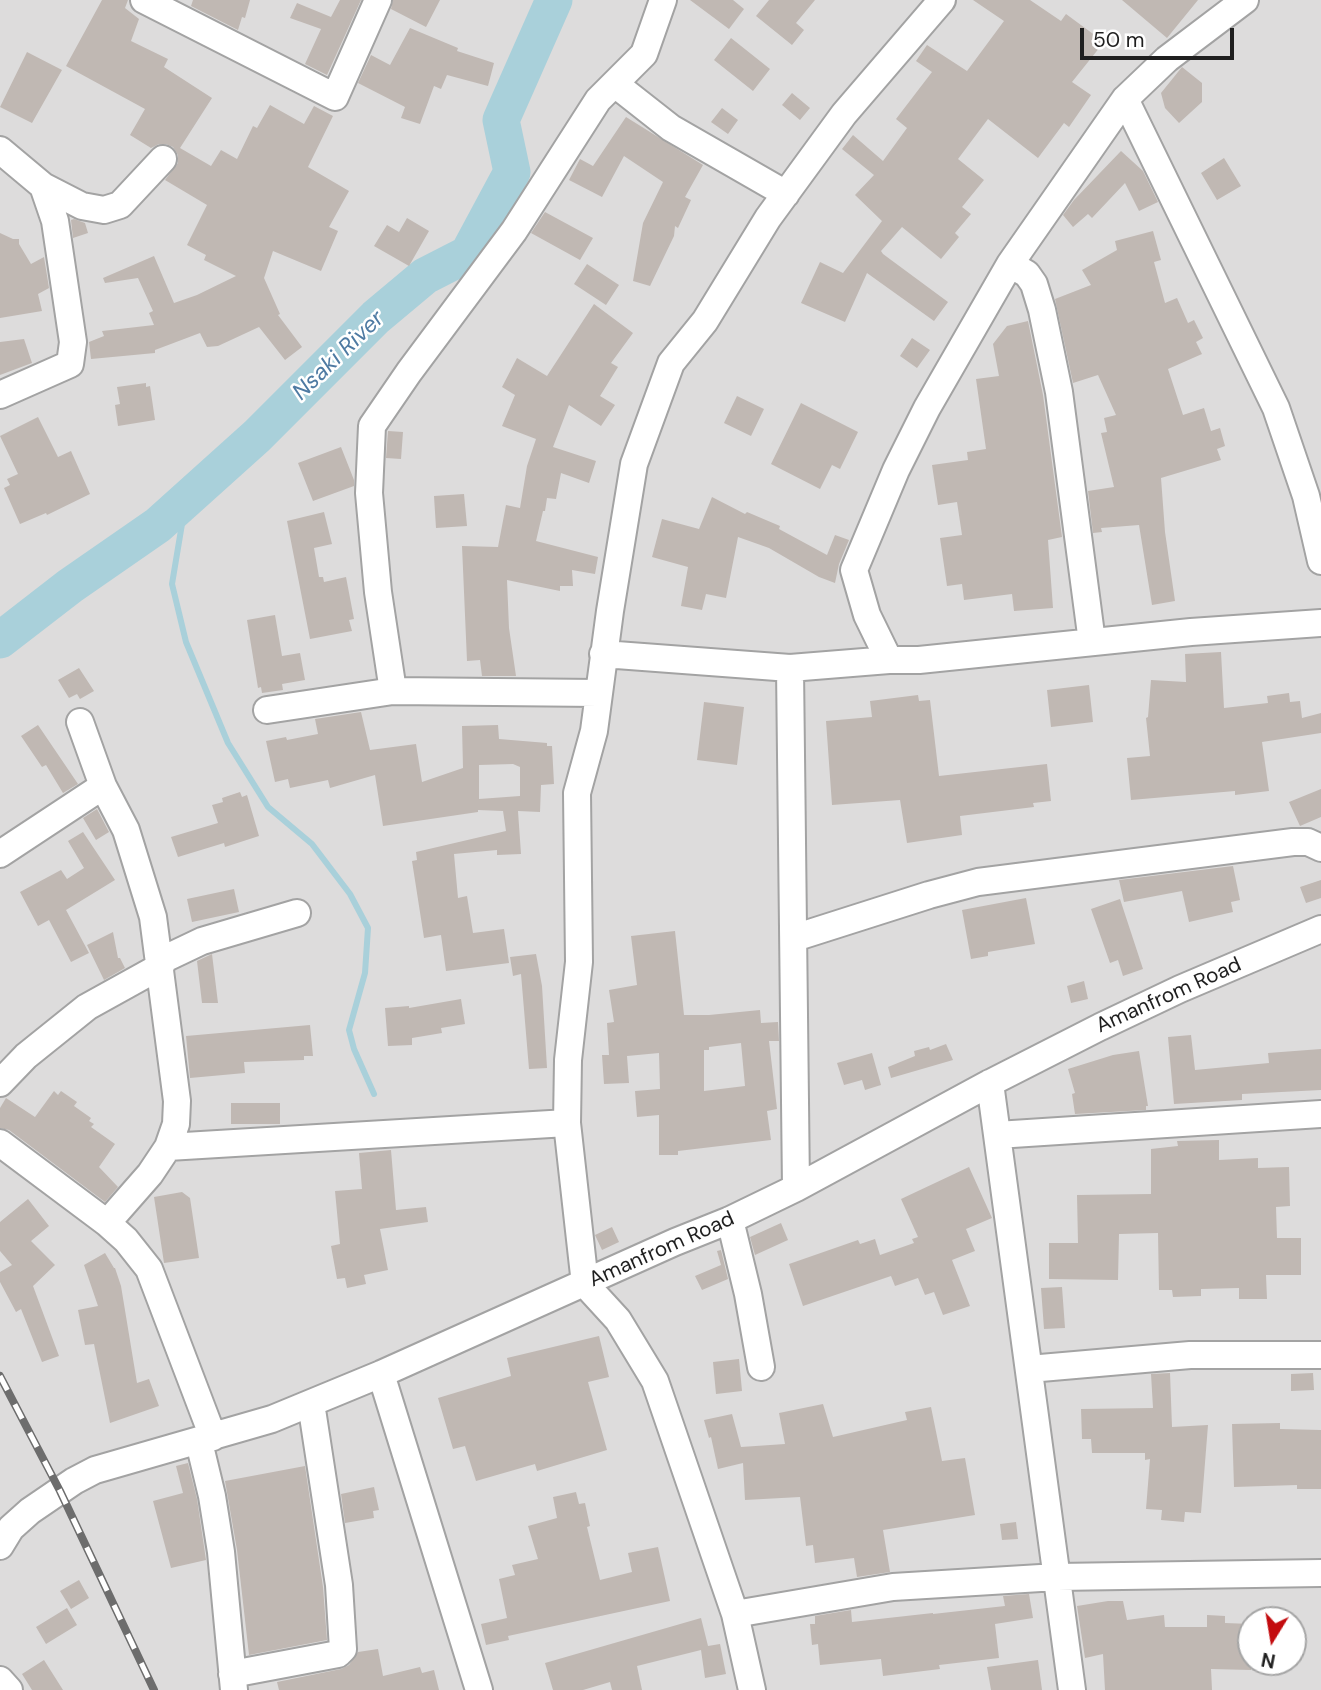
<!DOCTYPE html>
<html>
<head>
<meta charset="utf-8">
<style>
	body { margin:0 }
	#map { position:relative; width:1321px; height:1690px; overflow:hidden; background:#efece6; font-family:"DM Sans",sans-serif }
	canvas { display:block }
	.north { position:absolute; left:1237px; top:1606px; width:70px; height:70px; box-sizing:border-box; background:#fff; border:2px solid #a5a5a5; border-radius:50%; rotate:191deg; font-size:19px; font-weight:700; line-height:28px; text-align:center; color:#1f1f1f }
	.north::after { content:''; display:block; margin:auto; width:24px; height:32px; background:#c30c0f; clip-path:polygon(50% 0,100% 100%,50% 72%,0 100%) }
	.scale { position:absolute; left:1080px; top:28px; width:154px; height:32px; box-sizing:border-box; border:4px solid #1f1f1f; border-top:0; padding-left:9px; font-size:21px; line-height:24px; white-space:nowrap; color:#1f1f1f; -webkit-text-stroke:5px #fff; paint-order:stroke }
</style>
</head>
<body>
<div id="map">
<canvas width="1321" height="1690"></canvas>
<div class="north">N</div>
<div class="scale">50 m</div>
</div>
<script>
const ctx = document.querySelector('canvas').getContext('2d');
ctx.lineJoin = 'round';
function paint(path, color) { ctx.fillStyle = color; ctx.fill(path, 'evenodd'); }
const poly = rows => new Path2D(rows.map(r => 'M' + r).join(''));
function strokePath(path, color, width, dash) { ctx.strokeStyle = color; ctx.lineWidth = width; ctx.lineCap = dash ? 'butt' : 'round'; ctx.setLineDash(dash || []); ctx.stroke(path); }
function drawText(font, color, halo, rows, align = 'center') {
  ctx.font = font + ' "DM Sans",sans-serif'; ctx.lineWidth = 5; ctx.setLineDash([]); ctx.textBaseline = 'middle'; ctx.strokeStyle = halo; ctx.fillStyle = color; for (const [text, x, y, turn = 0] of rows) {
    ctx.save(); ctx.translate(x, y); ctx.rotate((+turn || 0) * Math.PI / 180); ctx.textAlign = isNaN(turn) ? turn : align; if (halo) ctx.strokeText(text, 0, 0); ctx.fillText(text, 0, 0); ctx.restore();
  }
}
paint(poly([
	[0,0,1321,0,1321,1690,0,1690],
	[1251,1620,1293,1620,1293,1662,1251,1662]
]), '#dddcdc');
strokePath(poly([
	[186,500,172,584,186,642,228,743,268,807,312,844,350,894,368,928,365,973,349,1030,354,1049,374,1094]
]), '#a9d0da', 6);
strokePath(poly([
	[0,640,70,586,158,525,257,436,376,317,425,276,468,254,512,172,501,120,554,0]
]), '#a9d0da', 37);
paint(poly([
	[102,0,128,0,125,8,139,19,131,41,168,59,164,67,212,98,180,148,211,166,221,150,237,159,253,126,257,128,270,105,304,124,314,106,333,116,308,167,349,191,329,227,338,231,321,271,273,251,264,278,280,314,278,315,302,347,285,360,259,327,218,346,207,347,200,333,155,350,155,353,91,359,89,342,104,336,102,331,154,325,149,313,153,311,138,278,105,283,103,278,154,256,174,303,197,295,236,276,204,260,206,255,187,245,207,205,165,180,178,163,178,155,173,147,166,144,159,144,151,148,130,135,145,109,66,66],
	[193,0,250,0,245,18,242,17,238,30,191,6],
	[340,0,361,0,327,75,305,64,321,29,290,18,297,3,331,17],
	[393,0,440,0,426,27,391,9],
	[690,0,733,0,744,9,729,29],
	[769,0,815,0,796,23,804,30,792,45,756,16],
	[973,0,1030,0,1061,21,1066,14,1104,42,1072,82,1091,95,1069,127,1064,123,1038,158,988,119,958,159,984,180,962,207,971,214,955,233,959,237,941,259,902,227,881,251,883,254,948,302,934,321,867,273,845,322,801,303,820,262,843,273,882,221,855,195,874,175,842,149,853,135,883,161,907,128,896,119,932,72,916,61,927,45,967,71,1004,21],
	[1122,0,1198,0,1167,38],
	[410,28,458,48,457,51,494,63,488,86,447,75,441,89,434,86,420,124,401,118,405,107,358,83,371,55,390,65],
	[731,38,770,69,753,91,714,60],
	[27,52,62,70,32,123,0,107],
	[1182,67,1202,83,1202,102,1179,123,1165,108,1161,93],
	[792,93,810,108,800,120,782,105],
	[722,108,738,120,728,134,711,122],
	[626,117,703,165,685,197,691,200,678,228,675,226,674,236,650,286,633,281,643,223,663,182,624,156,602,197,569,180,580,159,593,166],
	[1121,151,1143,171,1158,202,1139,211,1125,183,1092,218,1088,214,1073,227,1063,215,1074,200],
	[1224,158,1241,186,1217,200,1201,173],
	[545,212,593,238,580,260,531,233],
	[407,218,429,231,409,266,374,246,387,225,399,232],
	[74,219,85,223,88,233,73,238,71,220],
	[1153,231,1161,260,1154,262,1165,303,1177,298,1188,323,1194,320,1203,338,1196,342,1202,354,1168,369,1183,415,1204,408,1211,431,1220,428,1225,446,1217,449,1221,460,1161,478,1165,532,1175,601,1152,605,1139,525,1101,528,1102,532,1093,533,1088,491,1114,487,1101,433,1107,432,1104,418,1116,415,1098,375,1073,383,1055,299,1091,285,1082,270,1117,250,1115,241],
	[0,233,13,239,19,239,19,244,31,264,44,257,49,288,38,294,42,311,0,318],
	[587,264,619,285,606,305,574,284],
	[594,304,633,333,611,363,618,367,600,396,615,405,601,426,569,405,553,447,596,461,589,483,561,473,556,499,547,498,545,511,543,511,536,541,598,557,595,574,572,570,573,586,560,586,560,591,507,580,509,628,516,676,482,676,480,660,467,661,462,546,498,547,506,505,520,508,527,466,536,439,502,426,515,395,502,387,517,358,547,376],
	[1028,321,1043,395,1062,537,1048,540,1053,608,1014,611,1012,594,964,600,962,584,947,586,940,538,962,535,957,502,938,505,932,465,968,460,967,452,986,449,976,379,999,376,993,344,1007,326],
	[912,338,930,350,917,368,900,356],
	[24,339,32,363,0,375,0,342],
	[146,383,146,387,150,386,155,420,118,426,115,405,120,404,117,387],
	[737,396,764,409,751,436,724,423],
	[801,403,858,432,840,469,832,465,820,489,771,464],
	[38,417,58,457,71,451,90,494,47,515,46,513,20,524,4,488,10,485,7,479,18,474,0,436],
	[388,431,403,432,401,459,386,458],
	[341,447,354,480,354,486,313,501,298,463],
	[464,494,467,526,436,528,434,496],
	[712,497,745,514,747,512,780,526,779,529,827,555,835,535,849,540,839,564,835,583,819,577,769,548,738,537,726,598,706,594,702,610,681,606,688,567,652,557,662,519,699,529],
	[324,512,332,544,314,548,319,577,323,577,324,582,346,577,354,619,349,620,352,631,310,639,287,521],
	[275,615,282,656,300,653,305,680,282,684,283,690,262,693,261,687,258,688,247,620],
	[1221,652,1224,708,1268,703,1267,696,1289,693,1290,702,1300,701,1302,718,1321,713,1321,733,1262,742,1269,791,1235,795,1235,791,1131,800,1127,758,1150,756,1146,718,1148,717,1151,680,1186,682,1185,654],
	[79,668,94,691,80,699,77,694,69,698,58,680],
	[1089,685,1093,722,1051,727,1047,690],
	[918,695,919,701,930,700,939,776,1047,764,1051,801,1033,803,1034,807,960,816,962,835,907,843,900,800,832,805,826,721,872,717,870,701],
	[704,702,744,707,737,765,697,760],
	[361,712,370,750,416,744,422,782,463,768,462,726,498,725,499,739,547,743,547,746,552,746,554,784,541,785,540,812,518,811,521,854,497,855,497,850,454,854,458,898,467,896,473,933,504,929,509,963,446,971,441,935,424,938,412,861,417,860,416,852,506,831,503,811,478,810,478,812,383,826,375,775,330,788,328,780,290,788,288,779,275,782,266,741,286,737,287,740,318,734,315,719],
	[513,764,520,767,520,796,479,799,479,765],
	[38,725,78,784,63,793,46,765,42,767,21,736],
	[1321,789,1321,817,1300,826,1289,802],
	[240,792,242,797,247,795,259,836,225,847,224,843,178,857,171,837,218,823,212,805,223,802,222,798],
	[97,809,109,832,96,840,83,818],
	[83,832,115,880,66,910,89,953,71,962,49,920,38,926,20,892,61,870,67,879,84,868,68,841],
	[1233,866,1240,900,1231,902,1233,912,1189,922,1182,891,1124,902,1119,880],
	[1321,880,1321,898,1306,903,1300,887],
	[234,889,239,912,192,922,187,899],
	[1026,898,1035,944,988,952,988,956,971,959,962,910],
	[1120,899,1143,969,1123,976,1118,960,1110,963,1091,909],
	[675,931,684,1015,709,1015,760,1010,761,1023,778,1022,779,1041,769,1041,777,1109,767,1111,771,1140,678,1151,678,1155,659,1155,659,1115,637,1117,635,1091,660,1089,659,1053,627,1056,629,1083,604,1084,602,1055,609,1055,607,1023,614,1022,609,990,637,985,631,936],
	[741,1043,745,1086,704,1091,704,1050,709,1050,709,1047],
	[113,932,118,958,120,958,125,968,104,980,87,945],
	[212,954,218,1003,202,1003,197,961],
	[536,954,542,986,547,1068,529,1069,521,974,513,976,510,957],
	[1084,981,1088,999,1071,1003,1067,986],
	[461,999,465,1024,441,1028,442,1033,412,1038,412,1045,388,1046,385,1008,409,1006,409,1008],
	[310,1025,313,1056,304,1056,304,1060,244,1062,245,1073,190,1078,186,1036],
	[1191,1035,1195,1070,1269,1063,1268,1053,1321,1049,1321,1090,1242,1094,1242,1100,1174,1104,1168,1037],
	[946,1044,953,1060,891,1078,888,1067,915,1056,914,1051,929,1047,930,1050],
	[1139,1051,1148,1106,1146,1106,1146,1110,1075,1114,1072,1094,1075,1093,1068,1069,1113,1055],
	[872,1053,881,1085,865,1090,862,1080,844,1085,837,1063],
	[54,1091,58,1095,61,1091,77,1102,74,1106,91,1118,89,1121,94,1124,91,1127,115,1144,99,1167,118,1187,105,1202,9,1130,0,1128,0,1108,6,1098,35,1117],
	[231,1103,280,1103,280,1124,231,1124],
	[1219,1140,1219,1160,1258,1158,1258,1168,1289,1167,1290,1206,1276,1207,1277,1238,1301,1238,1301,1275,1266,1275,1267,1299,1239,1299,1239,1288,1201,1289,1201,1296,1173,1297,1172,1290,1159,1290,1158,1233,1119,1234,1118,1280,1049,1279,1049,1243,1078,1243,1077,1195,1151,1194,1151,1149,1178,1146,1177,1141],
	[391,1150,396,1210,426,1207,428,1222,380,1229,388,1270,364,1275,366,1284,347,1288,345,1278,337,1279,331,1246,340,1244,335,1191,362,1189,359,1153],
	[969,1167,992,1218,966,1229,975,1251,952,1260,970,1306,943,1315,934,1292,925,1295,918,1278,895,1286,891,1276,803,1306,789,1264,858,1240,860,1244,875,1239,880,1255,914,1243,912,1239,918,1237,901,1199],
	[182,1192,190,1198,199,1258,164,1263,154,1197],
	[28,1199,49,1226,31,1241,55,1265,33,1286,59,1356,42,1362,21,1309,16,1312,0,1282,0,1272,12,1265,0,1251,0,1222],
	[781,1223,788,1240,755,1255,750,1237],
	[612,1227,619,1242,602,1250,595,1235],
	[721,1250,728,1279,702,1290,695,1276,721,1265,717,1251],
	[105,1253,114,1268,115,1268,121,1286,137,1383,149,1379,159,1406,110,1423,94,1344,85,1345,78,1310,98,1306,84,1265],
	[1062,1287,1065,1328,1044,1329,1041,1288],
	[599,1336,609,1377,588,1382,607,1450,537,1471,535,1464,476,1481,465,1446,453,1449,438,1398,511,1376,507,1358],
	[739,1359,742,1391,716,1394,713,1362],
	[1170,1373,1172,1427,1208,1425,1201,1513,1185,1512,1184,1522,1161,1520,1162,1510,1146,1509,1150,1459,1145,1460,1145,1453,1092,1453,1091,1439,1082,1439,1081,1409,1153,1408,1151,1374],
	[1313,1373,1314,1390,1291,1391,1291,1374],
	[823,1404,833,1437,907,1420,905,1412,931,1407,942,1461,965,1458,975,1515,883,1530,890,1572,857,1577,854,1558,815,1563,813,1545,806,1546,800,1497,745,1500,743,1463,718,1469,711,1437,709,1438,704,1420,732,1414,741,1447,785,1444,779,1413],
	[1280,1423,1280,1429,1321,1430,1321,1489,1297,1489,1297,1485,1234,1487,1232,1424],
	[188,1463,197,1499,206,1560,171,1568,153,1501,183,1493,176,1466],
	[305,1466,323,1587,327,1640,249,1655,237,1550,225,1481],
	[374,1487,379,1510,373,1511,374,1518,345,1523,341,1494],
	[576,1492,579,1504,585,1503,590,1526,587,1527,600,1580,632,1572,628,1553,658,1547,670,1601,508,1636,509,1640,486,1645,481,1624,507,1618,499,1579,515,1575,512,1565,538,1559,528,1526,557,1518,553,1497],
	[1016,1522,1018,1539,1002,1540,1000,1524],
	[79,1580,89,1598,71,1609,60,1591],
	[1029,1594,1033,1618,995,1624,999,1658,939,1665,940,1669,883,1676,881,1659,820,1665,818,1644,812,1645,810,1624,815,1624,815,1616,851,1610,852,1622,933,1613,933,1614,1005,1606,1003,1596],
	[1108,1601,1123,1601,1127,1620,1164,1615,1165,1627,1207,1627,1207,1615,1225,1616,1225,1623,1251,1624,1251,1670,1211,1669,1212,1690,1105,1690,1103,1654,1085,1658,1077,1606],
	[67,1608,77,1625,46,1644,36,1627],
	[701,1618,708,1646,720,1644,726,1674,705,1678,701,1650,637,1666,642,1690,612,1690,610,1682,583,1690,553,1690,545,1663],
	[378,1649,383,1676,420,1667,422,1673,434,1670,439,1690,279,1690,277,1682,341,1669,349,1665,358,1652],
	[44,1660,63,1690,32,1690,22,1674],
	[1038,1660,1042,1690,991,1690,987,1667]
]), '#c0b8b3');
const minor = poly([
	[144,0,335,97,378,0],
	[615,84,671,128,786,194],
	[1125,99,1276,408,1306,496,1321,561],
	[0,150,43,186,82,206,104,210,120,205,163,159],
	[1010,264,1027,274,1034,284,1042,310,1059,392,1092,642],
	[0,395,70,364,73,342,55,221,43,186],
	[603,654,790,668,889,660,919,660,1191,632,1321,623],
	[889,660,867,615,854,570,896,470,927,408,1010,264,1125,99,1167,59,1245,0],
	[790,668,796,1188],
	[393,691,378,592,369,493,372,426,409,372,514,231,598,100,644,54,663,0],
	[267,710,393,691,598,693],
	[80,722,103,786,126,830,153,917,177,1101,176,1124,168,1147,150,1174,107,1223],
	[0,854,103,786],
	[794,938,929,895,978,882,1293,842,1308,842,1321,848],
	[160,961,202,941,297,913],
	[0,1083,26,1056,87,1007,161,966],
	[990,1083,1072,1690],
	[997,1135,1321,1114],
	[0,1143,107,1223,126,1240,149,1269,213,1437],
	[168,1147,567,1123],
	[730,1220,748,1294,761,1367],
	[1029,1369,1190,1355,1321,1355],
	[381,1374,479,1690],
	[199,1442,212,1496,221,1552,234,1690],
	[0,1546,11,1528,30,1511,74,1481,95,1470,272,1419,381,1374,675,1242,730,1220,796,1188,990,1083,1100,1027,1180,989,1321,929],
	[735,1614,893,1587,1057,1577,1321,1573],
	[232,1674,338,1654,343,1649,339,1585,311,1403],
	[0,1680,9,1690],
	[752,1690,735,1614,655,1381,618,1320,585,1284,567,1123,568,1060,579,962,577,793,594,731,610,611,634,464,671,363,705,321,768,218,844,114,942,0]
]);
strokePath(minor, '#a3a3a3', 30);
strokePath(minor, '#fff', 26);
const rail = poly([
	[0,1376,60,1491,154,1690]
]);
strokePath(rail, '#6d6d6d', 8);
strokePath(rail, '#fff', 5, [16]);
drawText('21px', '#1f1f1f', '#fff', [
	["Amanfrom Road",1169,996,-24],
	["Amanfrom Road",662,1250,-24]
]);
drawText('italic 23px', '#4e7aa2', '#fff', [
	["Nsaki River",339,356,-44]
]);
</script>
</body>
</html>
